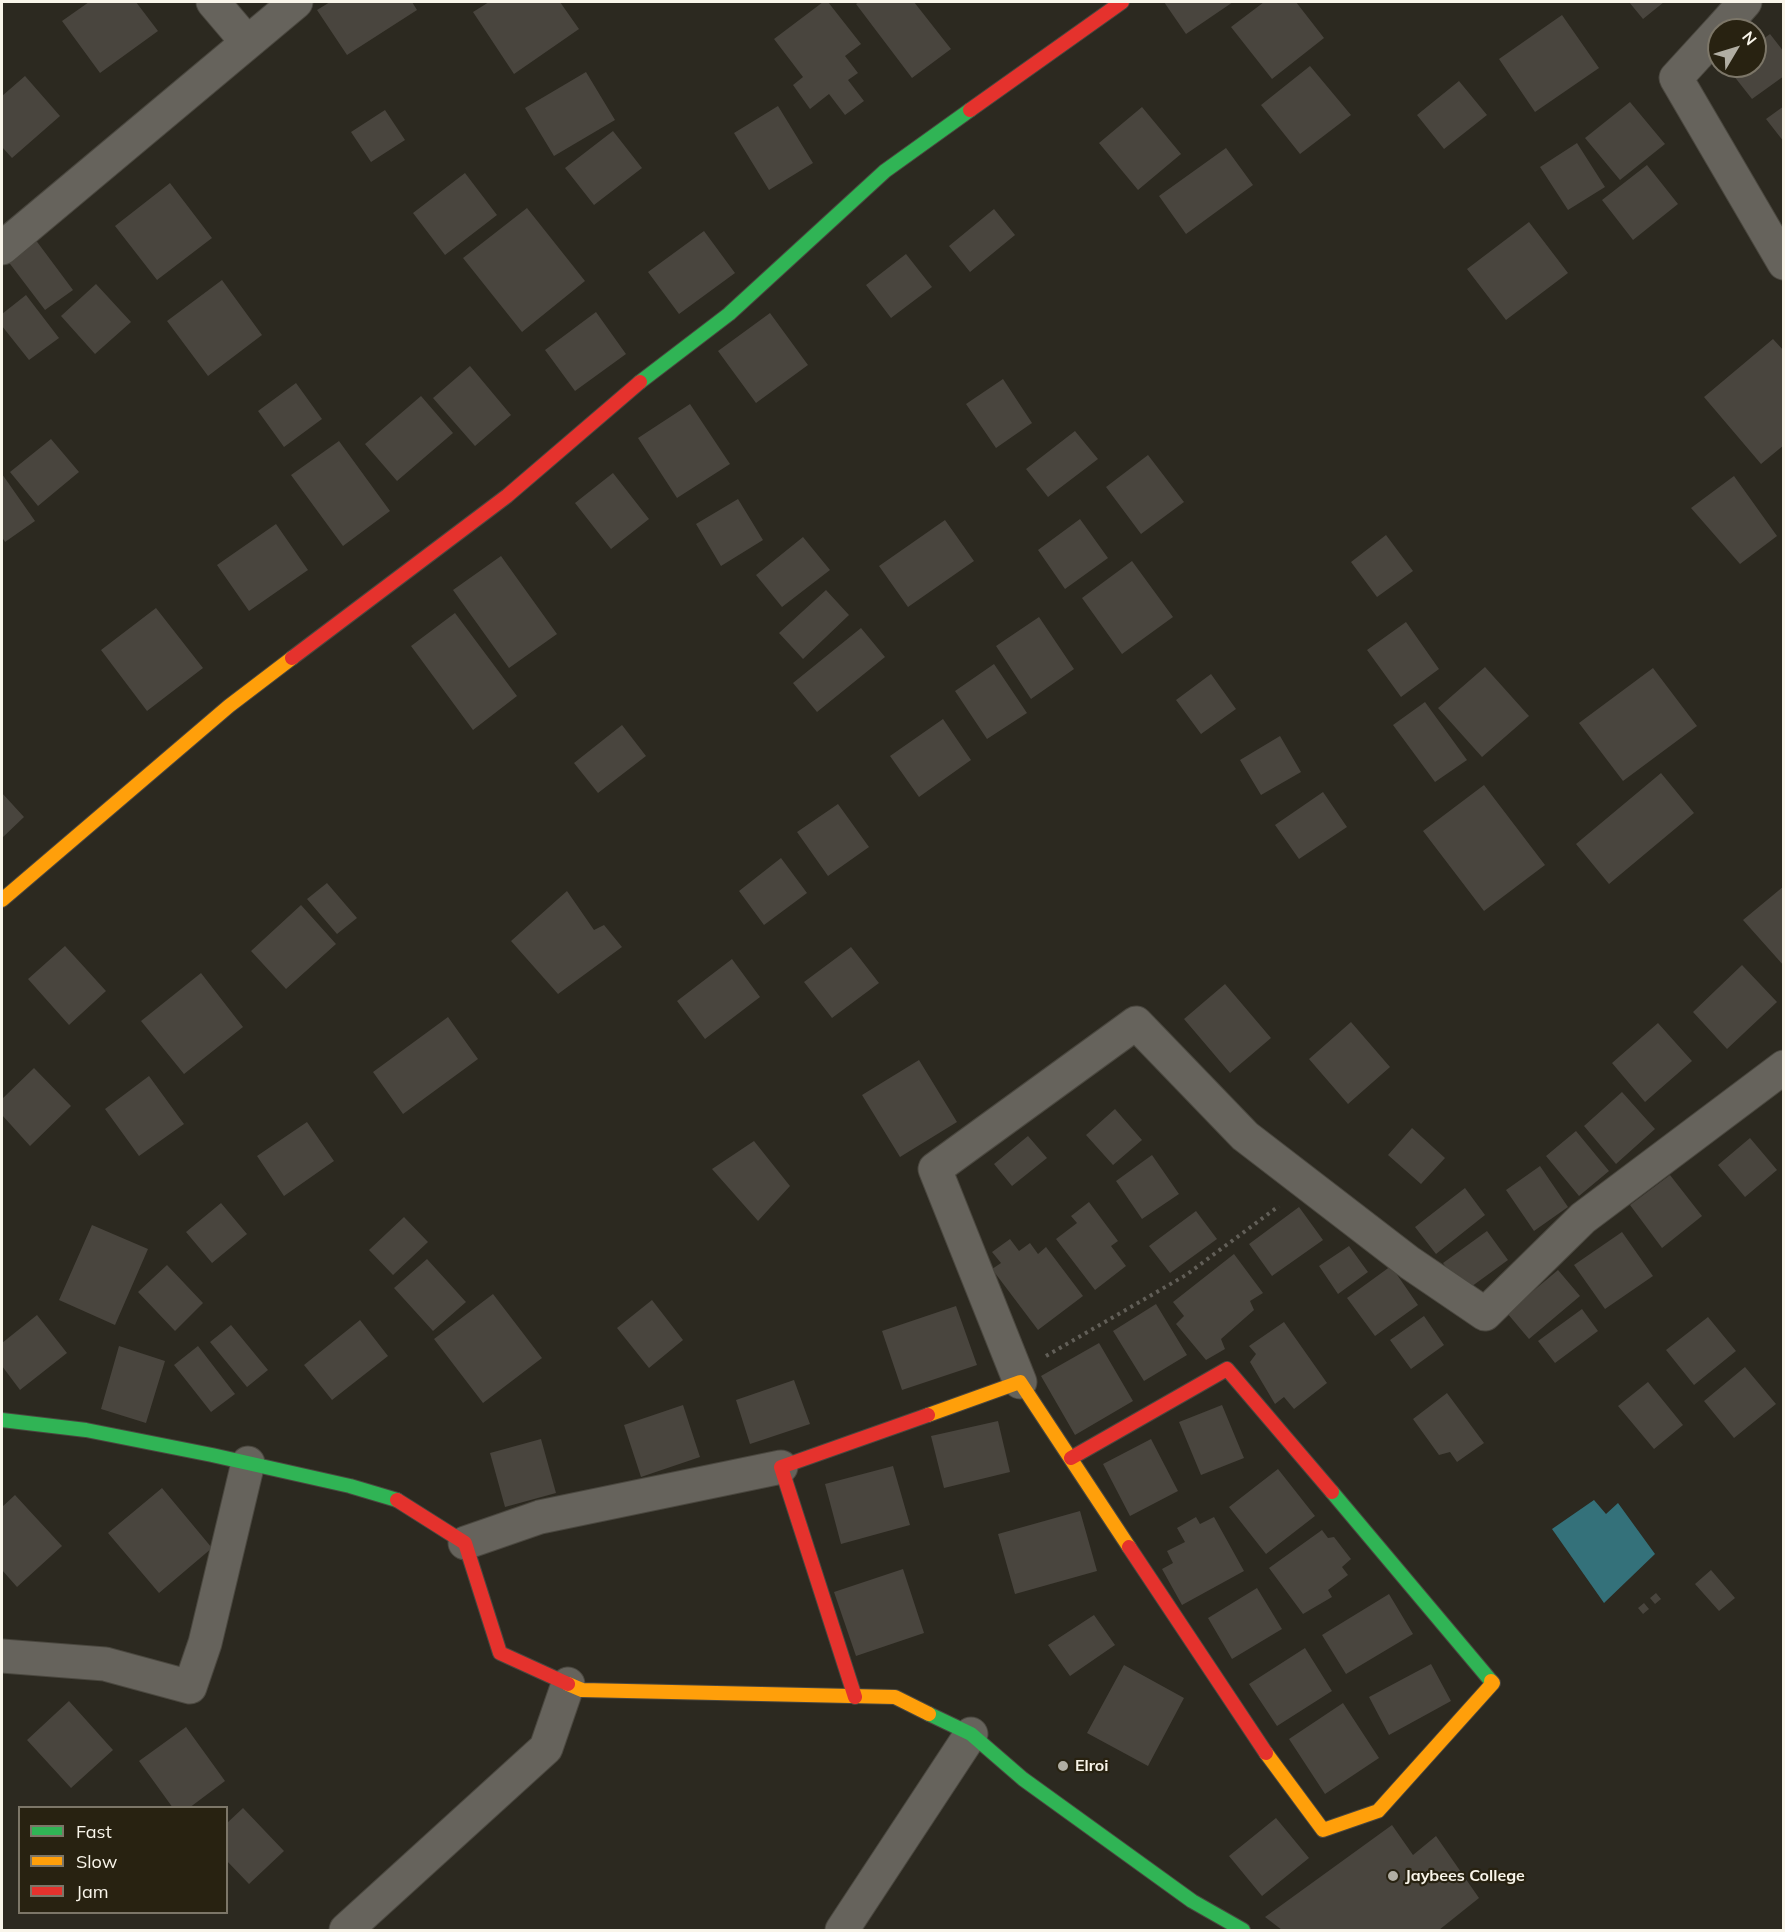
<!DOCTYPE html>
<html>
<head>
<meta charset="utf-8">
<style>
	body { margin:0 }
	#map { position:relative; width:1785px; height:1932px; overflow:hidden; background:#2c2920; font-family:Mulish,sans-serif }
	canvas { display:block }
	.frame { position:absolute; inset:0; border:3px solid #f9f5ea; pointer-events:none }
	.legend { position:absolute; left:18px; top:1806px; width:210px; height:108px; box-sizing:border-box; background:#282211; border:2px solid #7c7668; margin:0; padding:8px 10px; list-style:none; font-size:18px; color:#f9f5ea }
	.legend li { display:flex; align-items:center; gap:12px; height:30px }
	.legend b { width:30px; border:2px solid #7c7668 }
	.north { position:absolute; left:1707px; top:18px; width:60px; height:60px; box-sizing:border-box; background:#282211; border:2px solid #7c7668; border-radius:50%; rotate:52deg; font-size:16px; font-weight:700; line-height:24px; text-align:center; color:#f9f5ea }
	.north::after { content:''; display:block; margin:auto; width:21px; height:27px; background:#b1aea3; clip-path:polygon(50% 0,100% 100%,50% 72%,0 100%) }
</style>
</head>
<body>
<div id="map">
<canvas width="1785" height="1932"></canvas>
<div class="frame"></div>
<ul class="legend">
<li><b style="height:8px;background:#30b455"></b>Fast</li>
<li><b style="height:8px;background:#ff9f0a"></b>Slow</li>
<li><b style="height:8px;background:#e5322d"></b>Jam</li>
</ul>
<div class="north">N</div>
</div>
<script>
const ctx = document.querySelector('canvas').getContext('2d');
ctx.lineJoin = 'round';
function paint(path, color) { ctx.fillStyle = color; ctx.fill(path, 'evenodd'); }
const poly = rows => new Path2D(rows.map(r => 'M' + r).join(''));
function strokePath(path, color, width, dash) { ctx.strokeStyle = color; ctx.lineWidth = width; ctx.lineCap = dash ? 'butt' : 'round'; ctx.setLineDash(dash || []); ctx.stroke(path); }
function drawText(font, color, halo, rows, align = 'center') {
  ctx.font = font + ' Mulish,sans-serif'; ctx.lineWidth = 4.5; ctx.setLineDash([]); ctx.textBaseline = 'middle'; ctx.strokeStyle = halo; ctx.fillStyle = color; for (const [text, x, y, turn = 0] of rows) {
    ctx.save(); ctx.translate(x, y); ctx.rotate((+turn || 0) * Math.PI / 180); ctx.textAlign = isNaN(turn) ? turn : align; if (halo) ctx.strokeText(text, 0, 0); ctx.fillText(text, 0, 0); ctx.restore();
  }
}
paint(poly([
	[1594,1500,1606,1514,1618,1503,1655,1554,1604,1603,1552,1529]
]), '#34717a');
paint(poly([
	[89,2,136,2,158,31,100,73,62,21],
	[330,2,412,2,417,10,347,55,317,10],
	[489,2,560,2,579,29,514,74,473,12],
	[823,2,828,2,861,44,845,56,858,73,848,80,864,101,845,115,829,94,810,109,793,85,803,77,774,39],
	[859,2,914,2,951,49,912,78,856,4],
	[1164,2,1233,2,1186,34],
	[1264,2,1296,2,1324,38,1272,79,1231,27],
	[1629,2,1664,2,1643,19],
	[1562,15,1599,68,1535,112,1499,59],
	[1770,34,1784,52,1784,76,1752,99,1726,66,1755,66,1755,45],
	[1310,66,1351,115,1300,154,1261,105],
	[586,72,615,120,554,156,525,108],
	[25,76,60,116,12,158,2,147,2,96],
	[1459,81,1487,115,1444,149,1417,115],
	[1630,102,1665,144,1620,180,1585,138],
	[778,106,813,163,769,190,734,133],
	[1784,106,1784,142,1766,119],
	[1142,107,1181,154,1138,190,1099,143],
	[385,110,405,140,371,162,351,132],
	[613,131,642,168,594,205,565,168],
	[1577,143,1605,187,1568,210,1540,167],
	[1226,148,1253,185,1186,234,1159,196],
	[1647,165,1678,204,1633,240,1602,200],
	[465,173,497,215,445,255,413,213],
	[170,183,212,238,157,280,115,226],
	[527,208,585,281,522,332,463,258],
	[994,209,1015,235,970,272,949,246],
	[1529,222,1568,273,1506,320,1467,269],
	[704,231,735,273,679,314,648,272],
	[32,235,73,290,45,310,4,256],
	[906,254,932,287,891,318,866,285],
	[222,280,262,335,208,376,167,321],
	[96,284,131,322,95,354,61,316],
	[26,295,59,338,29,360,2,326,2,314],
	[596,312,626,354,575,391,545,350],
	[770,313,808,365,756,403,718,351],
	[1773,339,1784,351,1784,445,1761,464,1704,397],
	[470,366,511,415,475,446,433,398],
	[1003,379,1032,423,996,448,966,404],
	[296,383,322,419,284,447,258,411],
	[421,396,453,433,397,481,365,444],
	[690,404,730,464,677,498,638,438],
	[1075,431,1098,459,1048,497,1026,469],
	[51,439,79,472,38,506,10,472],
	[339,441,390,511,343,546,291,475],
	[1148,455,1184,502,1141,534,1106,487],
	[613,473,649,519,611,549,575,503],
	[2,474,35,521,5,542,2,537],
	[1734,476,1777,536,1740,564,1691,508],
	[738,499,763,540,721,566,696,524],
	[1080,519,1108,558,1065,589,1038,550],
	[945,520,974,561,908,607,879,566],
	[276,524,308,570,249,611,217,565],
	[1386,535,1413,571,1377,597,1351,562],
	[803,537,830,570,782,607,756,575],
	[501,556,557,634,509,668,453,590],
	[1132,561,1173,617,1122,654,1082,598],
	[826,590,849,615,803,659,779,633],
	[156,608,203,668,147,711,101,650],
	[455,613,517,696,473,730,411,646],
	[1039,617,1074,669,1031,699,996,646],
	[1406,622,1439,669,1401,697,1367,650],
	[861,628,885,657,817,712,793,683],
	[994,664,1027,713,987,739,955,691],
	[1485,667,1529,716,1482,757,1438,708],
	[1653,668,1697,726,1623,781,1579,723],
	[1211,674,1236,709,1201,734,1176,700],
	[1425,702,1467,760,1435,782,1393,725],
	[943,719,971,760,919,797,890,756],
	[622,725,646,756,598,793,574,763],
	[1280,736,1301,772,1261,795,1240,760],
	[1661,773,1694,813,1609,884,1576,844],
	[1484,785,1545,865,1484,911,1423,831],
	[1323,792,1347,827,1299,859,1275,825],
	[2,793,24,817,2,838],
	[838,804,869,847,828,876,797,832],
	[781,858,807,893,764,925,739,891],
	[327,883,357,918,337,934,307,899],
	[1784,886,1784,966,1743,920],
	[567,891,594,930,604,925,622,947,558,994,511,941],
	[301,905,336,944,286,989,251,951],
	[65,946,106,991,69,1025,28,979],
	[851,947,879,983,832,1018,804,982],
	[732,959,760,997,705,1039,677,1001],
	[1742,965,1777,1002,1727,1049,1693,1012],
	[201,973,243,1027,184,1074,141,1021],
	[1225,984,1271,1038,1230,1073,1184,1019],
	[448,1017,478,1059,403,1114,373,1072],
	[1351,1022,1390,1067,1348,1104,1309,1059],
	[1658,1023,1692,1061,1645,1102,1612,1063],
	[919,1060,957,1122,900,1157,862,1095],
	[34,1068,71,1106,30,1146,2,1115,2,1099],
	[149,1076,184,1124,139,1156,105,1109],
	[1622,1092,1655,1129,1616,1164,1584,1126],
	[1115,1109,1142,1140,1113,1165,1086,1135],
	[307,1122,334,1161,284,1196,257,1156],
	[1412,1128,1445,1158,1421,1184,1388,1155],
	[1576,1131,1609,1171,1579,1196,1546,1156],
	[1028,1136,1047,1158,1012,1186,994,1164],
	[1750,1138,1777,1170,1745,1197,1718,1165],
	[754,1141,790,1186,758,1221,712,1169],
	[1152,1155,1179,1194,1142,1219,1116,1181],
	[1540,1166,1568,1207,1534,1231,1506,1190],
	[1670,1175,1702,1216,1662,1248,1630,1205],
	[1465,1188,1485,1215,1436,1254,1415,1227],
	[1089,1202,1118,1241,1111,1246,1126,1266,1095,1290,1056,1239,1077,1223,1071,1216],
	[221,1203,247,1234,212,1263,186,1232],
	[1299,1207,1323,1240,1272,1276,1249,1244],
	[1196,1211,1217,1239,1170,1273,1149,1246],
	[404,1217,428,1242,393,1275,369,1250],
	[92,1225,148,1249,115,1325,59,1300],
	[1487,1231,1508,1260,1464,1292,1443,1263],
	[1622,1232,1653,1276,1605,1309,1574,1265],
	[1010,1239,1019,1251,1030,1243,1038,1254,1046,1247,1083,1296,1038,1330,992,1269,1001,1263,992,1252],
	[1349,1246,1368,1272,1338,1294,1319,1266],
	[1234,1254,1263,1293,1250,1301,1254,1310,1221,1339,1225,1349,1206,1360,1176,1324,1184,1316,1173,1302],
	[427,1259,466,1302,433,1331,394,1288],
	[167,1265,203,1303,175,1331,138,1292],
	[1391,1266,1418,1305,1375,1336,1347,1298],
	[1558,1270,1580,1296,1529,1339,1507,1313],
	[493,1294,542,1358,483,1403,434,1339],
	[652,1300,683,1340,649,1368,617,1328],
	[1156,1304,1187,1355,1144,1381,1113,1331],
	[956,1306,977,1365,902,1390,882,1331],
	[1582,1309,1598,1331,1555,1363,1538,1341],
	[37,1315,67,1353,20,1390,2,1366,2,1343],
	[1424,1316,1444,1345,1411,1369,1390,1340],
	[1708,1317,1736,1351,1694,1385,1666,1350],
	[360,1320,388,1356,332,1400,304,1365],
	[1284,1322,1327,1383,1294,1409,1284,1397,1275,1404,1250,1362,1256,1354,1249,1346],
	[231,1325,268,1370,247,1387,210,1342],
	[1099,1343,1133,1401,1075,1435,1041,1376],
	[119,1346,165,1361,146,1423,101,1409],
	[198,1346,235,1394,211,1412,174,1365],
	[1745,1367,1776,1404,1734,1438,1704,1401],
	[794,1380,810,1424,750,1444,736,1400],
	[1648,1382,1683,1425,1654,1449,1618,1406],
	[1447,1393,1484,1443,1457,1462,1450,1452,1439,1455,1413,1419],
	[683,1405,700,1457,641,1477,624,1425],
	[1222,1405,1244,1458,1201,1475,1179,1422],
	[998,1421,1010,1472,944,1488,931,1436],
	[541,1439,556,1493,505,1507,490,1453],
	[1151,1439,1178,1491,1130,1516,1103,1464],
	[893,1466,910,1525,841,1544,825,1484],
	[1278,1469,1315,1516,1266,1554,1229,1507],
	[162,1488,212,1548,159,1593,108,1533],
	[15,1495,62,1546,17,1587,2,1570,2,1507],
	[1080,1511,1097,1571,1015,1594,998,1534],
	[1196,1517,1200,1524,1214,1517,1244,1571,1182,1605,1162,1569,1173,1563,1167,1551,1185,1542,1177,1528],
	[1322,1530,1328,1538,1334,1537,1351,1559,1342,1567,1348,1575,1328,1590,1332,1597,1303,1614,1269,1568],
	[903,1569,924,1633,856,1656,834,1592],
	[1711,1570,1735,1598,1719,1611,1695,1584],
	[1257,1588,1282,1629,1232,1659,1208,1618],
	[1656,1593,1661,1599,1655,1604,1650,1598],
	[1389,1594,1413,1634,1346,1674,1322,1635],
	[1644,1603,1649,1609,1643,1614,1638,1608],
	[1094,1615,1115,1645,1070,1676,1048,1645],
	[1305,1648,1332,1691,1277,1726,1249,1684],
	[1431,1664,1451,1701,1389,1735,1369,1697],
	[1124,1665,1184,1698,1148,1766,1087,1733],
	[69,1701,113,1750,71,1788,27,1740],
	[1343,1703,1379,1758,1325,1794,1289,1739],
	[186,1727,225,1781,189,1808,173,1808,139,1761],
	[243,1808,284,1851,249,1884,226,1860,226,1824],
	[1276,1818,1309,1858,1262,1896,1229,1856],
	[1392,1825,1413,1855,1436,1836,1479,1898,1439,1930,1282,1930,1265,1917]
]), '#49453e');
const street = poly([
	[213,2,247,42],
	[1720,30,1745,2],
	[1719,31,1676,78,1784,263],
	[2,248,296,2],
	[1020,1382,935,1169,1136,1023,1245,1136,1410,1263,1485,1314,1583,1218,1784,1067],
	[465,1543,540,1517,781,1467],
	[2,1656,105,1664,190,1687,205,1643,248,1463],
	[346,1930,546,1748,568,1684],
	[842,1930,971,1734]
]);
const fast = poly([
	[640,382,729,314,885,171,970,110],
	[2,1420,86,1430,212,1455,350,1486,397,1500],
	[1332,1492,1491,1681],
	[929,1714,971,1734,1023,1779,1192,1901,1243,1930]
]);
const slow = poly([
	[2,900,229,706,292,658],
	[928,1415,1020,1382,1129,1547],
	[568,1684,582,1690,895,1697,929,1714],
	[1266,1753,1323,1830,1378,1811,1493,1683,1491,1681]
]);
const jam = poly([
	[970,110,1122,2],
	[292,658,507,496,640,382],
	[1071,1458,1227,1369,1332,1492],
	[397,1500,465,1543,500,1653,568,1684],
	[1129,1547,1266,1753],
	[855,1697,781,1467,928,1415]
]);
strokePath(street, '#4a473f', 35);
strokePath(fast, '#4a473f', 16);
strokePath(slow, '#4a473f', 16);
strokePath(jam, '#4a473f', 16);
strokePath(poly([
	[1046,1356,1186,1275,1279,1206]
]), '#625f58', 4, [3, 4.5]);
strokePath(street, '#66635c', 33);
strokePath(fast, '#30b455', 14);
strokePath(slow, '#ff9f0a', 14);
strokePath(jam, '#e5322d', 14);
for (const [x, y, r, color] of [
	[1063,1766,6,"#b1aea3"],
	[1393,1876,6,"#b1aea3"]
]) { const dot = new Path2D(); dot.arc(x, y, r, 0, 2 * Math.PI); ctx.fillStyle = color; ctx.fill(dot); strokePath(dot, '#282211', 2); }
drawText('bold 16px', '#f9f5ea', '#282211', [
	["Elroi",1075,1766],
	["Jaybees College",1405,1876]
], 'left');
</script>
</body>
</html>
